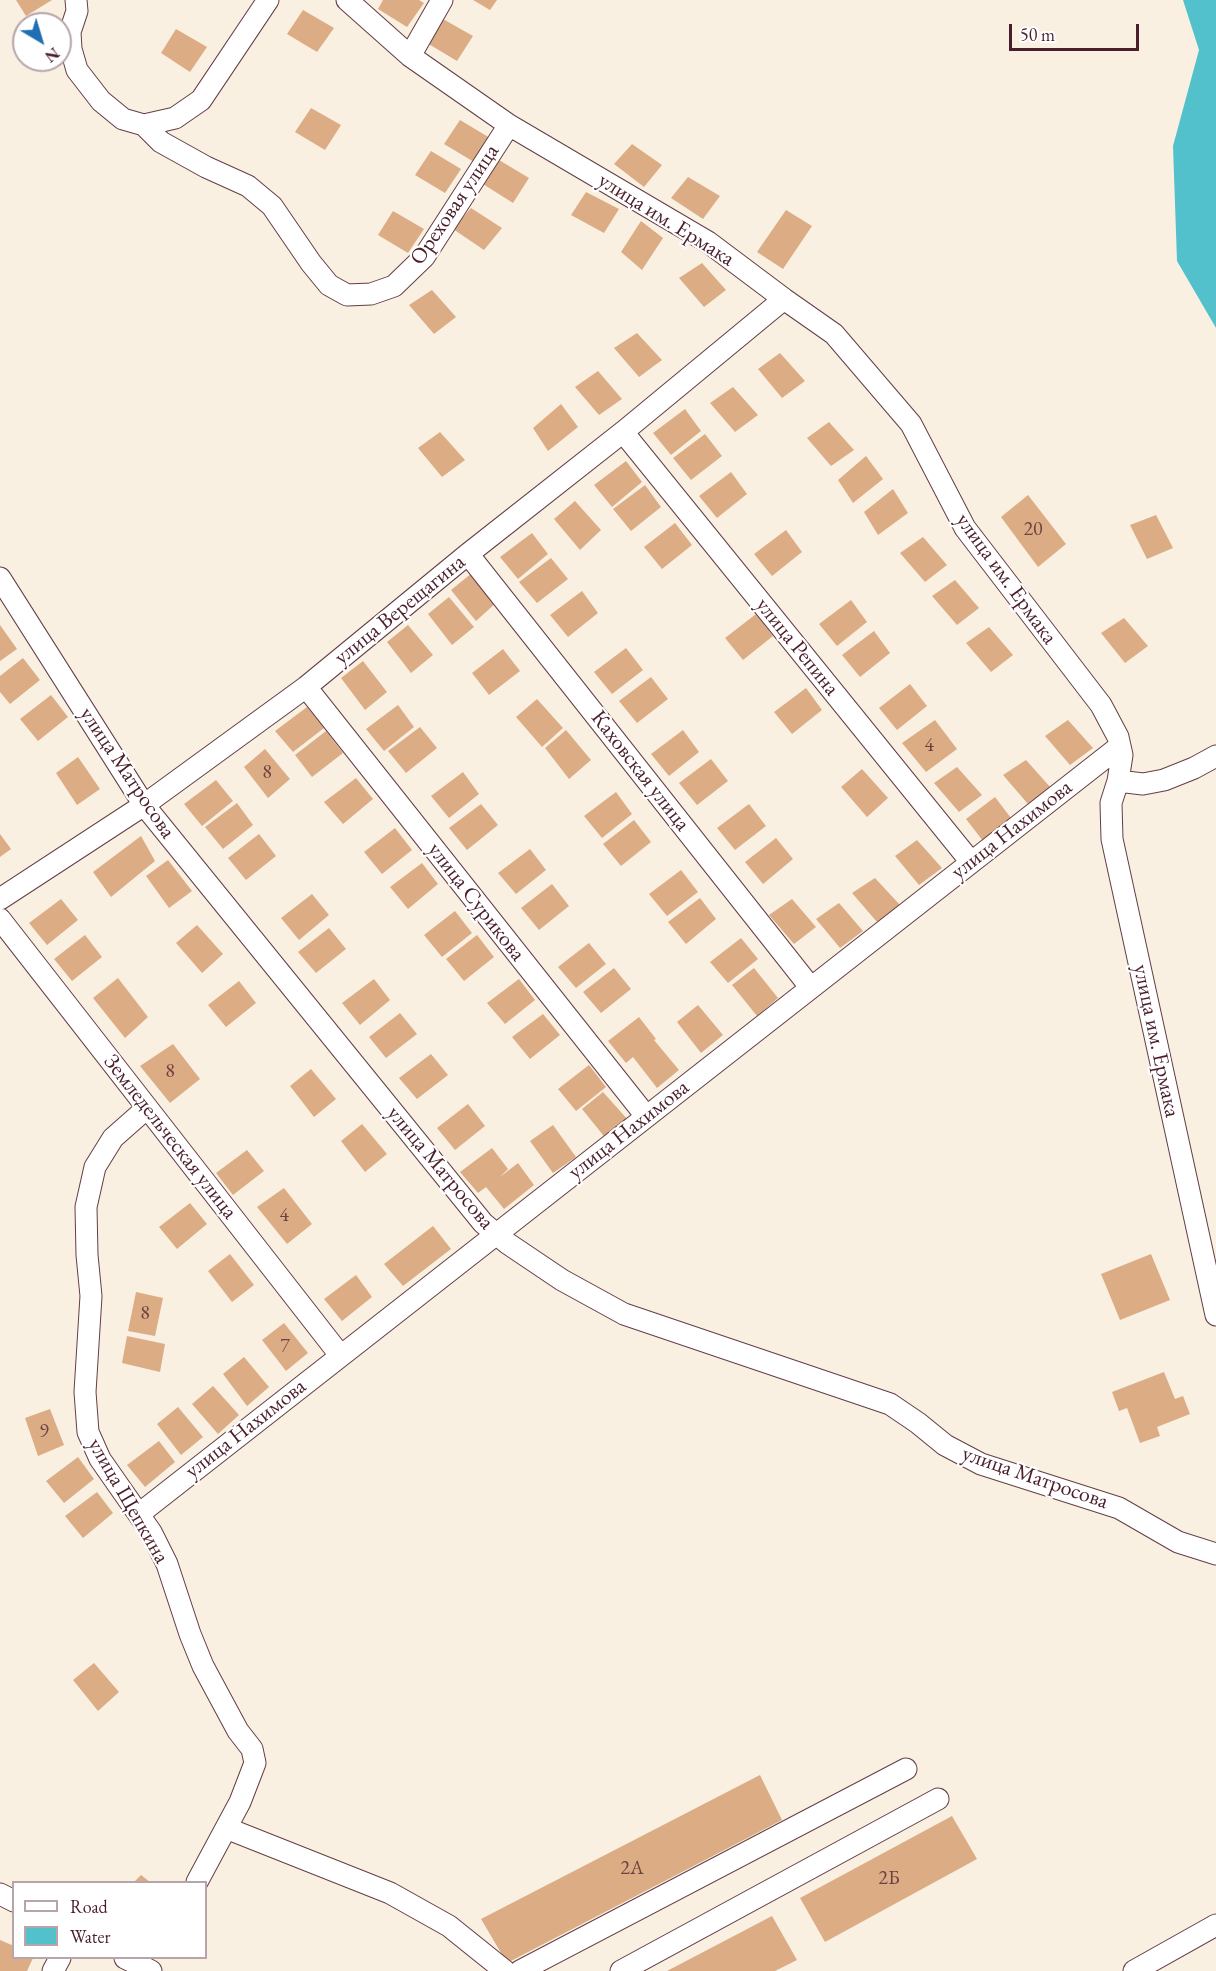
<!DOCTYPE html>
<html>
<head>
<meta charset="utf-8">
<style>
	body { margin:0 }
	#map { position:relative; width:1216px; height:1971px; overflow:hidden; background:#f9f0e2; font-family:"EB Garamond",serif }
	canvas { display:block }
	.legend { position:absolute; left:12px; top:1881px; width:195px; height:78px; box-sizing:border-box; background:#fff; border:2px solid #b7a5aa; margin:0; padding:8px 10px; list-style:none; font-size:18px; color:#4a1f2b }
	.legend li { display:flex; align-items:center; gap:12px; height:30px }
	.legend b { width:30px; border:2px solid #b7a5aa }
	.north { position:absolute; left:12px; top:12px; width:60px; height:60px; box-sizing:border-box; background:#fff; border:2px solid #b7a5aa; border-radius:50%; rotate:142deg; font-size:16px; font-weight:700; line-height:24px; text-align:center; color:#4a1f2b }
	.north::after { content:''; display:block; margin:auto; width:21px; height:27px; background:#1f6fb2; clip-path:polygon(50% 0,100% 100%,50% 72%,0 100%) }
	.scale { position:absolute; left:1009px; top:24px; width:130px; height:27px; box-sizing:border-box; border:3px solid #4a1f2b; border-top:0; padding-left:8px; font-size:18px; line-height:21px; white-space:nowrap; color:#4a1f2b; -webkit-text-stroke:4px #fff; paint-order:stroke }
</style>
</head>
<body>
<div id="map">
<canvas width="1216" height="1971"></canvas>
<ul class="legend">
<li><b style="height:8px;background:#fff"></b>Road</li>
<li><b style="height:16px;background:#53c1cb"></b>Water</li>
</ul>
<div class="north">N</div>
<div class="scale">50 m</div>
</div>
<script>
const ctx = document.querySelector('canvas').getContext('2d');
ctx.lineJoin = 'round';
function paint(path, color) { ctx.fillStyle = color; ctx.fill(path, 'evenodd'); }
const poly = rows => new Path2D(rows.map(r => 'M' + r).join(''));
function strokePath(path, color, width, dash) { ctx.strokeStyle = color; ctx.lineWidth = width; ctx.lineCap = dash ? 'butt' : 'round'; ctx.setLineDash(dash || []); ctx.stroke(path); }
function drawText(font, color, halo, rows, align = 'center') {
  ctx.font = font + ' "EB Garamond",serif'; ctx.lineWidth = 4.5; ctx.setLineDash([]); ctx.textBaseline = 'middle'; ctx.strokeStyle = halo; ctx.fillStyle = color; for (const [text, x, y, turn = 0] of rows) {
    ctx.save(); ctx.translate(x, y); ctx.rotate((+turn || 0) * Math.PI / 180); ctx.textAlign = isNaN(turn) ? turn : align; if (halo) ctx.strokeText(text, 0, 0); ctx.fillText(text, 0, 0); ctx.restore();
  }
}
paint(poly([
	[1183,0,1216,0,1216,328,1177,261,1173,146,1199,50]
]), '#53c1cb');
paint(poly([
	[16,0,52,0,26,16],
	[383,0,419,0,424,3,407,27,378,9],
	[473,0,497,0,490,10],
	[303,10,334,28,317,52,287,34],
	[443,19,473,36,457,61,427,43],
	[176,29,207,47,190,72,161,53],
	[311,108,341,125,325,150,295,132],
	[460,120,490,138,474,162,444,144],
	[632,144,662,165,644,187,614,164],
	[431,151,461,169,445,193,415,175],
	[499,160,529,178,513,203,483,184],
	[688,177,720,196,703,219,671,198],
	[586,192,619,209,604,233,571,215],
	[471,208,502,228,484,250,453,229],
	[786,210,812,226,783,269,757,252],
	[393,211,424,229,408,253,378,235],
	[641,221,663,238,642,270,621,252],
	[702,263,726,290,704,307,679,278],
	[432,290,456,317,434,334,409,305],
	[637,333,662,360,639,377,614,348],
	[780,353,805,381,782,398,758,369],
	[598,371,622,399,599,415,575,387],
	[733,387,758,415,735,432,710,403],
	[561,404,578,427,548,451,533,428],
	[685,409,701,431,671,455,653,433],
	[829,422,854,450,831,466,807,438],
	[440,432,465,460,442,477,418,448],
	[705,434,722,456,691,480,673,458],
	[866,456,883,479,853,503,838,480],
	[626,461,642,482,612,507,594,485],
	[731,472,747,494,717,518,699,496],
	[645,485,661,507,631,531,613,509],
	[893,489,908,513,878,535,864,512],
	[1028,495,1066,544,1038,567,1001,517],
	[575,501,601,530,580,550,554,519],
	[1156,515,1173,548,1147,559,1130,525],
	[675,523,692,545,662,569,644,547],
	[786,530,802,552,772,576,754,554],
	[532,533,548,554,518,579,500,557],
	[923,537,947,565,925,582,900,553],
	[551,558,568,579,537,603,519,582],
	[472,573,497,602,476,621,451,590],
	[955,580,979,608,957,625,932,596],
	[582,591,598,613,568,637,550,615],
	[449,597,474,627,452,645,428,614],
	[851,600,867,622,837,646,819,624],
	[756,614,773,636,743,660,725,638],
	[1124,618,1148,646,1125,663,1101,633],
	[0,625,17,649,0,661],
	[408,625,433,655,411,673,387,642],
	[989,627,1013,655,991,672,966,643],
	[874,631,890,653,860,677,842,655],
	[626,648,643,670,612,694,594,672],
	[503,649,520,671,489,695,472,673],
	[23,658,40,680,10,704,0,692,0,676],
	[363,661,387,692,365,710,341,678],
	[651,677,668,699,637,723,619,701],
	[910,684,927,706,897,730,879,708],
	[806,688,822,710,792,734,774,712],
	[51,695,68,717,38,741,20,719],
	[537,699,563,728,542,747,516,717],
	[398,705,414,727,384,751,366,729],
	[307,707,324,728,293,752,275,731],
	[935,720,957,749,926,772,902,743],
	[1068,720,1093,748,1070,765,1045,736],
	[420,727,437,748,406,773,388,751],
	[566,730,591,760,569,779,545,748],
	[683,730,699,752,669,776,651,754],
	[326,731,343,753,312,777,295,755],
	[265,749,290,779,268,798,244,767],
	[78,757,100,789,77,805,56,773],
	[711,759,728,781,697,805,679,783],
	[1026,760,1051,788,1028,804,1003,775],
	[957,767,982,795,959,812,934,783],
	[862,769,888,798,867,817,841,787],
	[463,772,479,794,449,818,431,796],
	[356,778,373,799,343,824,324,802],
	[216,780,233,801,202,826,184,804],
	[616,792,632,814,602,838,584,816],
	[995,797,1011,818,983,841,966,819],
	[237,803,253,825,223,849,205,827],
	[481,804,498,825,467,850,449,828],
	[749,804,766,826,735,850,717,828],
	[634,820,651,842,621,866,603,844],
	[395,828,412,850,382,874,364,852],
	[0,834,11,849,0,857],
	[259,834,276,856,246,880,228,858],
	[141,836,155,861,111,897,93,872],
	[776,838,793,859,763,884,745,862],
	[917,840,942,868,919,885,895,856],
	[530,849,546,870,516,894,498,873],
	[168,860,192,891,169,908,146,876],
	[422,863,438,884,408,909,390,887],
	[681,870,698,892,667,916,649,894],
	[875,878,900,905,877,922,852,893],
	[552,884,569,906,539,930,521,908],
	[312,894,329,915,299,940,281,918],
	[700,898,716,919,686,944,668,922],
	[61,899,78,920,47,945,29,923],
	[792,899,816,927,794,944,769,915],
	[839,903,863,931,840,948,816,919],
	[455,911,472,933,442,957,424,935],
	[197,925,223,954,202,973,176,943],
	[329,928,346,949,316,973,298,952],
	[85,935,102,957,72,981,54,959],
	[477,935,494,957,464,981,446,959],
	[741,938,758,959,728,983,710,962],
	[589,943,606,964,576,988,558,967],
	[614,968,631,989,601,1013,583,992],
	[754,968,778,998,757,1016,732,985],
	[118,978,148,1017,125,1038,93,998],
	[374,979,390,1000,360,1025,342,1003],
	[519,979,535,1000,505,1024,487,1003],
	[239,981,256,1003,226,1027,208,1005],
	[698,1005,723,1035,701,1053,677,1022],
	[400,1013,417,1034,386,1058,369,1037],
	[543,1014,560,1035,530,1059,512,1037],
	[639,1017,656,1039,654,1040,679,1070,657,1088,633,1057,626,1063,608,1041],
	[173,1044,200,1079,170,1103,140,1066],
	[431,1054,448,1075,417,1099,399,1078],
	[589,1065,606,1087,576,1111,558,1089],
	[311,1069,336,1099,314,1117,290,1086],
	[603,1092,629,1121,607,1140,582,1109],
	[468,1104,485,1126,455,1150,437,1128],
	[362,1124,387,1154,365,1172,341,1141],
	[553,1125,576,1157,553,1173,530,1141],
	[492,1148,508,1169,500,1177,518,1163,534,1185,504,1209,486,1187,478,1193,460,1172],
	[247,1150,264,1171,233,1195,216,1173],
	[284,1188,312,1224,287,1244,257,1207],
	[190,1203,207,1224,177,1249,159,1227],
	[433,1226,451,1249,403,1286,384,1264],
	[230,1254,254,1285,232,1302,208,1271],
	[1151,1254,1170,1300,1120,1320,1101,1274],
	[356,1275,372,1297,342,1321,324,1299],
	[136,1292,163,1298,155,1336,128,1331],
	[284,1323,308,1353,286,1371,262,1340],
	[127,1336,165,1344,160,1372,122,1363],
	[244,1357,269,1387,247,1406,223,1374],
	[1164,1372,1175,1399,1183,1396,1190,1414,1157,1427,1160,1436,1140,1443,1127,1408,1119,1411,1112,1392],
	[213,1386,239,1415,218,1434,192,1404],
	[178,1407,203,1437,181,1455,157,1424],
	[50,1409,64,1445,38,1456,25,1418],
	[159,1441,175,1462,145,1487,127,1465],
	[78,1457,94,1479,64,1503,46,1481],
	[97,1492,113,1513,83,1538,65,1516],
	[94,1663,119,1692,98,1711,73,1680],
	[760,1775,782,1820,507,1963,481,1919],
	[952,1816,977,1859,825,1942,800,1898],
	[141,1875,150,1882,134,1882],
	[772,1916,797,1960,775,1971,667,1971],
	[0,1940,14,1946,14,1958,33,1958,27,1971,0,1971]
]), '#dcac85');
const minor = poly([
	[76,0,77,11,70,32,71,49,77,70,101,101,123,119,144,125,161,142,206,167,248,186,272,206,311,263,329,285,347,295,371,294,394,286,424,257,509,125],
	[347,0,410,56,509,125,708,242,784,299,834,334,911,424,965,528,1101,705,1118,737,1122,755,1118,781,1111,803,1112,839,1216,1315],
	[410,56,442,0],
	[144,125,175,118,201,100,268,0],
	[623,432,971,862],
	[468,554,811,988],
	[0,578,144,805,483,1223,507,1243,562,1280,624,1314,890,1404,918,1423,945,1445,981,1464,1119,1508,1178,1542,1216,1554],
	[306,687,646,1116],
	[1118,781,1143,784,1164,780,1194,768,1216,756],
	[0,899,144,805,306,687,468,554,623,432,784,299],
	[0,919,340,1355],
	[147,1108,113,1138,95,1167,86,1207,87,1255,91,1296,85,1392,88,1432,100,1459,151,1532,167,1564,190,1634,203,1666,238,1731,252,1749,255,1763,240,1802,197,1882],
	[139,1514,1120,746],
	[226,1828,390,1893,449,1926,505,1971],
	[0,1894,14,1901],
	[125,1958,151,1971],
	[53,1971,60,1958],
	[520,1971,906,1769],
	[621,1971,938,1799],
	[1134,1971,1216,1925]
]);
strokePath(minor, '#643e46', 23);
strokePath(minor, '#fff', 21);
drawText('20px', '#6e4242', null, [
	["20",1033,530],
	["4",929,746],
	["8",267,773],
	["8",170,1072],
	["4",284,1216],
	["8",145,1314],
	["7",285,1347],
	["9",44,1432],
	["2А",632,1869],
	["2Б",889,1879]
]);
drawText('22px', '#4a1f2b', '#fff', [
	["Ореховая улица",455,205,-56],
	["улица им. Ермака",666,220,32],
	["улица им. Ермака",1006,579,54],
	["улица Верещагина",400,610,-39],
	["улица Репина",797,647,51],
	["Каховская улица",640,771,52],
	["улица Матросова",127,773,56],
	["улица Нахимова",1012,830,-38],
	["улица Сурикова",476,902,52],
	["улица им. Ермака",1156,1041,78],
	["улица Нахимова",629,1130,-38],
	["Земледельческая улица",170,1137,52],
	["улица Матросова",440,1168,50],
	["улица Нахимова",246,1429,-38],
	["улица Матросова",1035,1478,19],
	["улица Щепкина",128,1501,60]
]);
</script>
</body>
</html>
